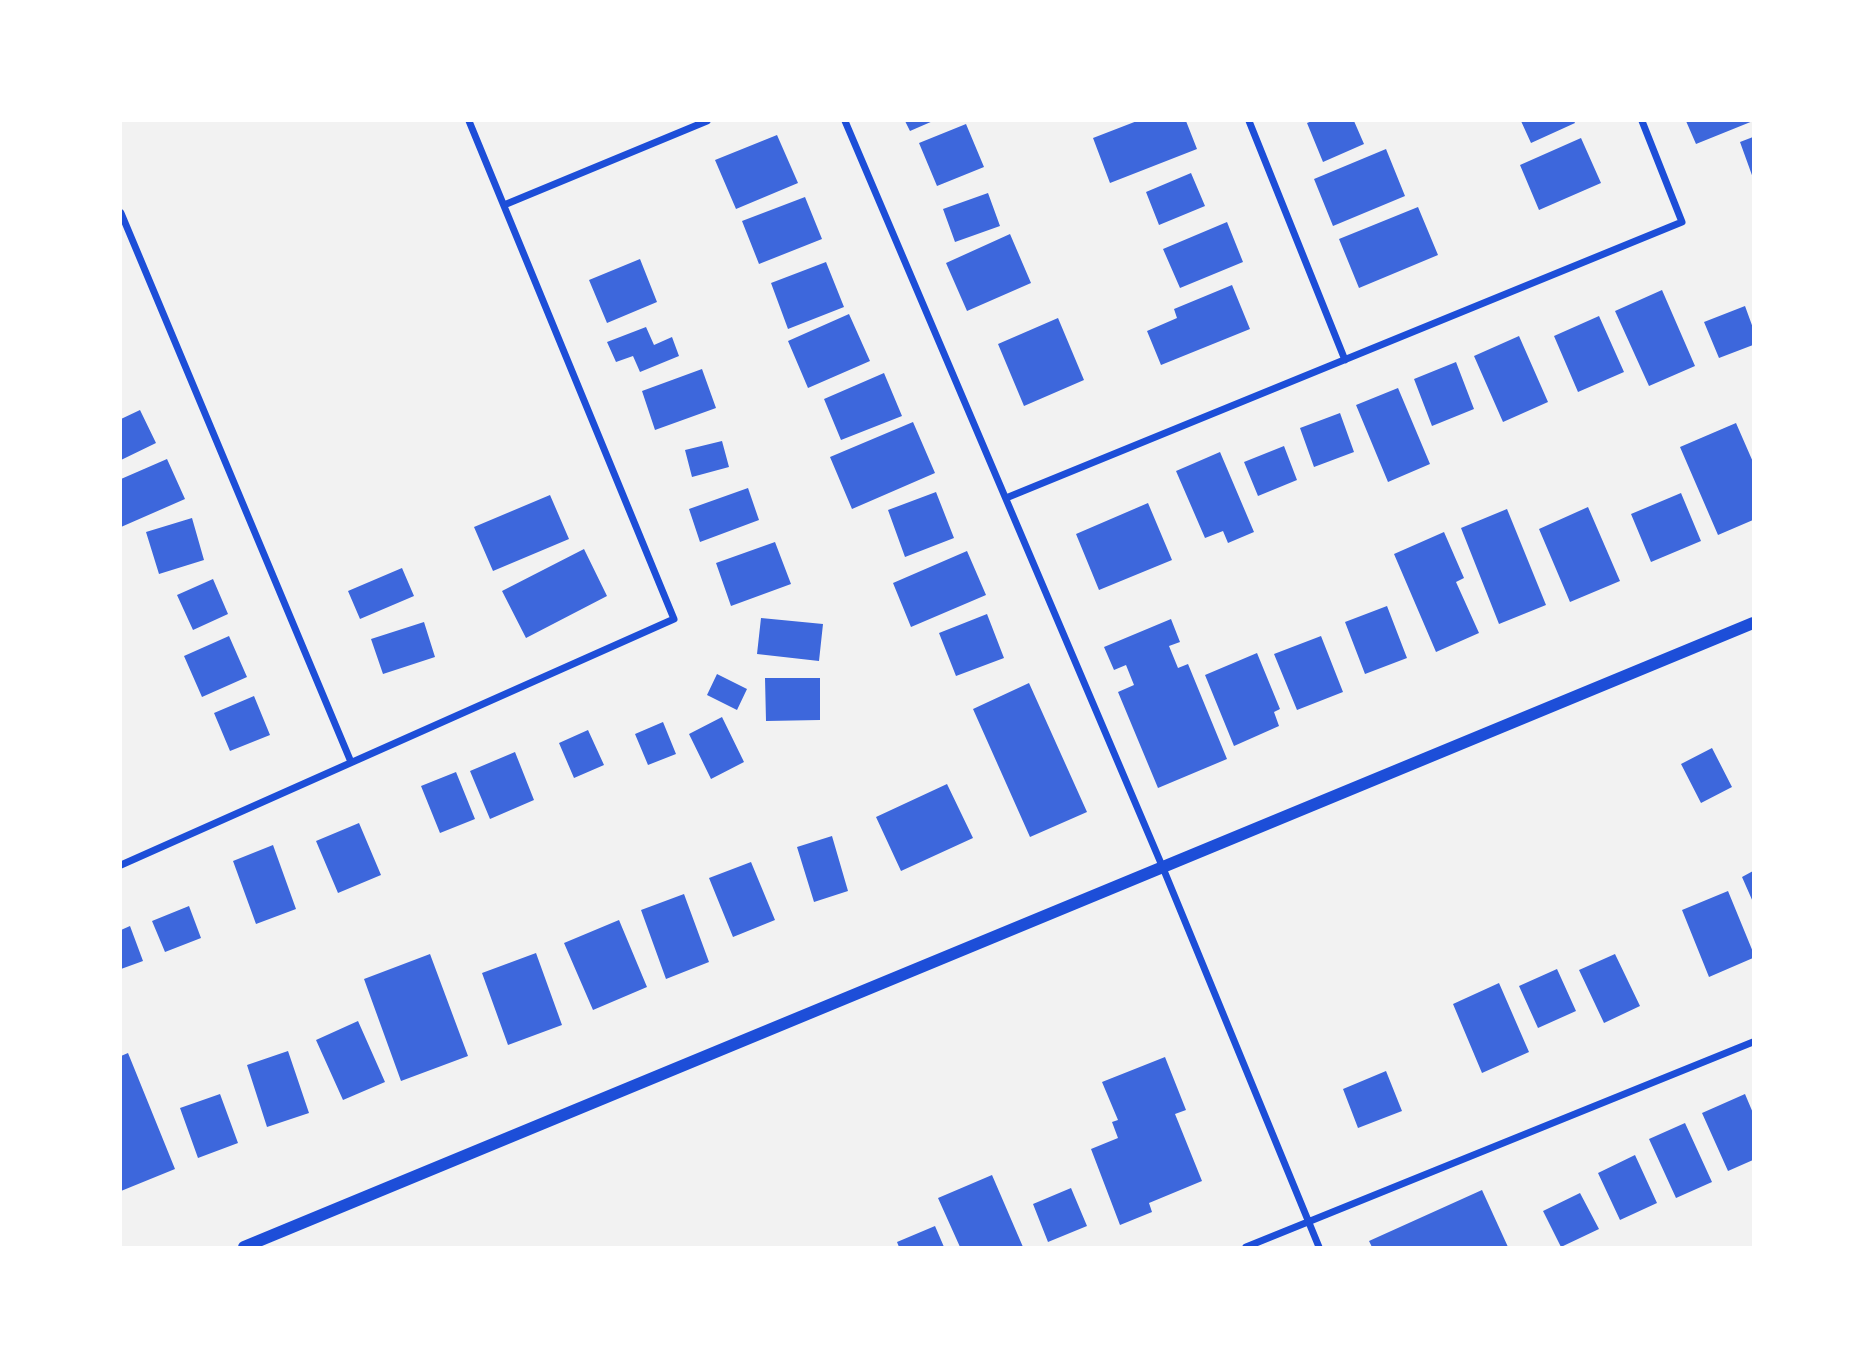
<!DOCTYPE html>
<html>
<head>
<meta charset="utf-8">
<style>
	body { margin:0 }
	#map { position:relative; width:1874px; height:1368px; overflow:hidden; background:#f2f2f2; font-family:Overpass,sans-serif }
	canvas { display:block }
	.frame { position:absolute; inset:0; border:122px solid #fff; pointer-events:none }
</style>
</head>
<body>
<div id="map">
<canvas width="1874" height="1368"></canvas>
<div class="frame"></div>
</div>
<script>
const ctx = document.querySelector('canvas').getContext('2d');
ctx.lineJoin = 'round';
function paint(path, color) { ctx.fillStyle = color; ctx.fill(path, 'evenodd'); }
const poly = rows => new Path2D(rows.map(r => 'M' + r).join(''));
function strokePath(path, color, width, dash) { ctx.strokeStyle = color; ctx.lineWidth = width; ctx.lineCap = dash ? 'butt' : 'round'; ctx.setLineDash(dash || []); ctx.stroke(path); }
paint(poly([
	[905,121,933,121,910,131],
	[1137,121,1186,121,1197,149,1110,183,1093,138],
	[1312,121,1354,121,1364,144,1323,162,1307,123],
	[1521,121,1574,121,1575,123,1531,143],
	[1686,121,1753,121,1696,144],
	[966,124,984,167,937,186,919,143],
	[777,135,798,183,736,209,715,160],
	[1753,137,1753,178,1740,142],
	[1581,138,1601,183,1539,210,1520,165],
	[1386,149,1405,196,1333,226,1314,179],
	[1191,173,1205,206,1159,225,1146,192],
	[988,193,1000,226,955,242,943,209],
	[805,197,822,239,759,264,742,221],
	[1418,207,1438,255,1359,288,1339,239],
	[1227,222,1243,262,1180,288,1163,249],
	[1010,234,1031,283,967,311,946,263],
	[640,259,657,302,607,323,589,280],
	[826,262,844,307,788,329,771,283],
	[1232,285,1250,329,1161,365,1147,331,1177,318,1174,309],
	[1662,290,1695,366,1649,386,1615,311],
	[1745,306,1753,328,1753,345,1719,358,1704,322],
	[849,314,870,361,808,388,788,341],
	[1599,316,1624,372,1578,392,1554,336],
	[1058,318,1084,380,1024,406,998,344],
	[646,327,654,345,672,337,679,356,640,372,633,356,616,362,607,342],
	[1519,336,1548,402,1503,422,1474,356],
	[1456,362,1474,409,1432,426,1414,379],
	[702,369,716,408,655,430,642,391],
	[884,373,902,416,841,440,824,399],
	[1398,388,1430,464,1388,482,1356,405],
	[140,410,156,443,121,460,121,419],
	[1340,413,1354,452,1314,467,1300,428],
	[913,422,935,473,852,509,830,457],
	[1736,423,1753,462,1753,520,1718,535,1680,447],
	[722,441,729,467,692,477,685,450],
	[1284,446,1297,480,1258,496,1244,462],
	[1220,452,1254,532,1228,543,1223,531,1205,538,1176,471],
	[167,459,185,499,121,527,121,479],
	[748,488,759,520,700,542,689,509],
	[936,492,954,538,905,557,888,510],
	[1681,493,1701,541,1651,562,1631,514],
	[550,495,569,539,493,571,474,527],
	[1148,503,1172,560,1099,590,1076,534],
	[1588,507,1620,581,1570,602,1539,529],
	[1507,509,1546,605,1499,624,1461,528],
	[192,518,204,560,159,574,146,532],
	[1444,532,1464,578,1456,582,1479,633,1436,652,1394,554],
	[775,542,791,584,731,606,716,563],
	[584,549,607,596,526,638,502,591],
	[967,551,986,595,911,627,893,583],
	[402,568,414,596,360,619,348,591],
	[213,579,228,614,193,630,177,595],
	[1387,606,1407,658,1365,674,1345,622],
	[987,614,1004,658,956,676,939,633],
	[761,618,823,624,819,661,757,654],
	[1171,619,1180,642,1169,646,1178,668,1188,664,1227,759,1158,788,1118,692,1134,685,1126,665,1114,670,1104,647],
	[424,622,435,657,383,674,371,639],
	[229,636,247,677,202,697,184,656],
	[1321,636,1343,692,1297,710,1274,654],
	[1257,653,1280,709,1274,712,1279,726,1234,746,1205,675],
	[717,674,747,689,737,710,707,695],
	[765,678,820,678,820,720,766,721],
	[1029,683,1087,812,1030,837,973,709],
	[254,696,270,735,230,751,214,713],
	[722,717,744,762,711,779,689,734],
	[663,722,676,754,648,765,635,734],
	[588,730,604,765,574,778,559,743],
	[1712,748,1732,787,1701,803,1681,764],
	[515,752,534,800,490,819,470,771],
	[456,772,475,819,440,833,421,786],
	[947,784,973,838,901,871,876,817],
	[359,823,381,875,338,893,316,841],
	[832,836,848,891,814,902,797,847],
	[273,845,296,909,256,924,233,861],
	[751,862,775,920,733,937,709,878],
	[1753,871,1753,902,1742,877],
	[1728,891,1753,952,1753,958,1709,977,1682,910],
	[684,894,709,962,666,979,641,910],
	[189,906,201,938,165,952,152,921],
	[619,920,647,987,593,1010,564,943],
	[130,926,143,961,121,969,121,930],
	[536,953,562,1025,508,1045,482,973],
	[430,954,468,1056,401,1081,364,979],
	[1615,954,1640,1006,1604,1023,1579,970],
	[1557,969,1576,1011,1538,1028,1519,986],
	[1499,983,1529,1052,1482,1073,1453,1004],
	[358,1021,385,1082,343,1100,316,1040],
	[288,1051,309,1113,267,1127,247,1065],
	[128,1053,175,1169,121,1191,121,1056],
	[1165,1057,1186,1110,1175,1114,1202,1181,1149,1203,1152,1212,1120,1225,1091,1149,1118,1138,1112,1122,1118,1120,1102,1082],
	[1386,1071,1402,1111,1358,1128,1343,1089],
	[220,1094,238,1143,198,1158,180,1108],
	[1745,1094,1753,1113,1753,1160,1728,1171,1702,1113],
	[1685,1123,1712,1182,1676,1198,1649,1139],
	[1635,1155,1657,1203,1620,1220,1598,1173],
	[992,1175,1023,1247,960,1247,938,1198],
	[1071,1188,1087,1226,1048,1242,1033,1204],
	[1482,1190,1508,1247,1372,1247,1369,1241],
	[1580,1193,1599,1229,1561,1247,1543,1211],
	[935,1226,944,1247,899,1247,897,1242]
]), '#3d67dc');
strokePath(poly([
	[845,121,1163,868,1319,1247],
	[1249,121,1345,360],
	[504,205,707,121],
	[121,213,351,762],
	[1006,498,1682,222,1642,121],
	[121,865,674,619,469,121],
	[1246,1247,1753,1042]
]), '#1d4ed8', 7);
strokePath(poly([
	[244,1247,1753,623]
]), '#1d4ed8', 12);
</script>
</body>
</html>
